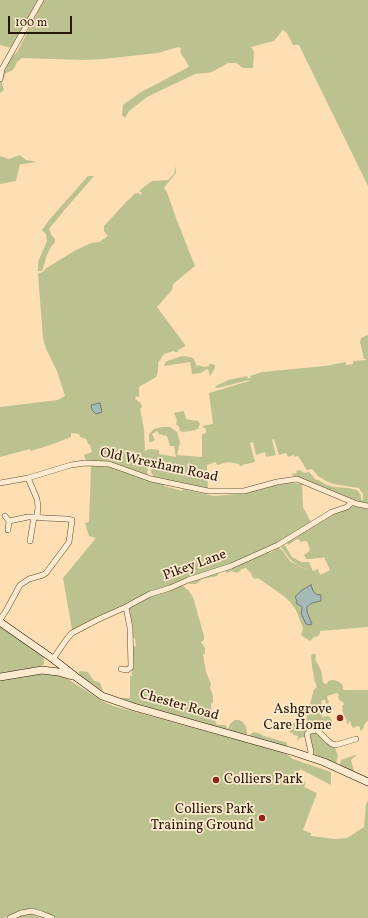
<!DOCTYPE html>
<html>
<head>
<meta charset="utf-8">
<style>
	body { margin:0 }
	#map { position:relative; width:368px; height:918px; overflow:hidden; background:#fddfb3; font-family:Vollkorn,serif }
	canvas { display:block }
	.scale { position:absolute; left:8px; top:16px; width:64px; height:18px; box-sizing:border-box; border:2px solid #271908; border-top:0; padding-left:5px; font-size:12px; line-height:14px; white-space:nowrap; color:#271908; -webkit-text-stroke:3px #feeace; paint-order:stroke }
</style>
</head>
<body>
<div id="map">
<canvas width="368" height="918"></canvas>
<div class="scale">100 m</div>
</div>
<script>
const ctx = document.querySelector('canvas').getContext('2d');
ctx.lineJoin = 'round';
function paint(path, color) { ctx.fillStyle = color; ctx.fill(path, 'evenodd'); }
const poly = rows => new Path2D(rows.map(r => 'M' + r).join(''));
function strokePath(path, color, width, dash) { ctx.strokeStyle = color; ctx.lineWidth = width; ctx.lineCap = dash ? 'butt' : 'round'; ctx.setLineDash(dash || []); ctx.stroke(path); }
function drawText(font, color, halo, rows, align = 'center') {
  ctx.font = font + ' Vollkorn,serif'; ctx.lineWidth = 3.5; ctx.setLineDash([]); ctx.textBaseline = 'middle'; ctx.strokeStyle = halo; ctx.fillStyle = color; for (const [text, x, y, turn = 0] of rows) {
    ctx.save(); ctx.translate(x, y); ctx.rotate((+turn || 0) * Math.PI / 180); ctx.textAlign = isNaN(turn) ? turn : align; if (halo) ctx.strokeText(text, 0, 0); ctx.fillText(text, 0, 0); ctx.restore();
  }
}
paint(poly([
	[0,0,40,0,11,48,0,45],
	[44,0,368,0,368,186,299,45,293,45,287,33,283,30,274,41,251,47,254,52,253,68,243,68,236,63,228,63,212,72,206,73,195,74,147,97,129,111,125,118,122,115,123,105,141,92,189,67,186,61,180,52,181,48,178,47,158,53,104,59,82,60,22,58,17,62,13,70,6,73,2,83,4,90,0,93,0,99,0,68,17,52],
	[20,155,26,160,37,162,23,164,20,164,16,181,0,184,0,156,9,159],
	[176,166,176,173,167,184,164,188,167,192,176,218,195,266,173,284,172,290,157,307,186,346,178,350,178,352,175,352,174,351,164,354,158,363,158,371,156,377,139,387,139,397,136,396,135,399,141,403,142,407,140,409,144,429,145,451,149,449,159,450,159,454,176,457,174,446,170,446,167,436,159,434,157,431,152,434,155,440,152,442,149,442,149,434,154,429,162,427,170,427,177,432,180,442,177,455,202,457,202,434,206,433,206,429,202,427,203,426,213,424,209,393,249,381,249,380,218,388,214,387,228,380,247,376,248,378,251,378,250,376,262,372,325,366,346,362,346,365,353,364,353,361,366,360,366,359,364,359,360,342,361,338,365,336,368,335,368,505,364,504,297,478,291,474,297,473,296,471,300,470,304,473,309,472,316,480,318,480,327,485,334,487,348,488,357,490,361,495,361,499,363,500,363,494,359,488,333,484,326,481,318,476,312,469,307,470,298,456,294,457,294,455,288,457,286,453,279,455,274,439,272,440,276,455,266,457,265,452,256,455,253,442,250,443,255,462,242,465,242,466,240,466,239,464,228,462,217,465,216,462,207,465,208,489,164,480,164,486,182,491,183,489,214,496,247,493,276,485,290,483,302,484,303,507,311,522,266,549,270,553,279,548,282,550,290,561,300,567,310,571,297,565,290,559,281,547,284,545,286,547,292,557,301,562,309,562,313,571,318,569,320,575,323,573,324,575,324,573,330,570,324,557,321,558,317,558,312,559,306,559,304,555,308,552,310,549,307,542,305,541,301,542,299,540,297,539,288,545,287,543,318,521,331,513,353,506,368,509,368,627,320,631,320,633,318,636,314,637,310,641,301,635,303,628,296,610,290,602,285,597,258,578,256,579,253,578,251,573,246,568,242,569,237,573,232,571,226,573,225,566,217,568,220,571,217,576,203,579,196,584,190,584,184,579,181,581,182,585,189,591,193,597,204,636,204,640,201,642,205,648,205,653,203,655,206,672,211,684,210,687,213,696,213,702,211,704,212,718,215,720,217,725,225,725,228,729,230,724,235,720,239,720,243,722,246,727,247,733,246,737,121,700,123,698,130,698,130,676,132,676,132,647,136,646,135,638,132,637,128,610,129,603,72,630,63,578,96,538,89,536,85,523,89,522,91,466,99,466,110,467,121,470,140,478,138,472,110,461,86,461,84,455,92,452,90,445,88,444,86,439,80,437,79,434,71,433,71,437,50,445,31,451,30,449,0,457,0,407,58,400,65,396,57,371,46,349,43,338,38,274,44,271,45,269,76,250,91,243,99,242,108,236,104,231,104,226,126,202,131,198,134,194,139,193,140,195,142,193,139,191,145,186,152,181,168,180,174,174],
	[155,459,157,465,152,466,151,472,154,477,152,481,149,480,147,473,148,469,147,464,154,464],
	[311,586,312,591,321,601,312,603,307,607,307,612,312,624,302,610,302,607,296,603],
	[88,176,94,176,67,207,49,229,52,236,55,239,55,242,51,247,47,255,42,271,38,271,38,262,47,241,46,234,42,230,49,220],
	[182,356,191,357,194,359,197,367,198,365,204,367,209,366,209,364,212,364,215,365,215,368,210,376,208,369,205,370,201,373,192,374,190,362,164,366,165,363,167,361],
	[184,411,186,419,198,421,200,424,198,429,191,431,183,432,180,431,179,427,176,424,177,420,174,413],
	[0,625,43,656,44,660,44,664,40,667,0,674],
	[312,654,315,654,316,656,315,659,321,670,323,683,327,684,328,681,333,680,337,681,341,683,343,686,343,690,368,690,368,720,364,725,364,727,361,731,360,730,360,727,358,726,356,726,355,728,352,727,350,721,349,721,349,724,346,722,347,720,345,718,342,710,343,709,342,707,344,704,343,702,341,701,340,701,338,697,339,695,337,693,327,696,329,703,326,704,325,700,323,700,323,699,321,702,324,709,323,712,322,716,322,717,328,716,331,718,332,721,330,724,328,724,326,723,325,725,322,726,317,724,313,727,306,737,302,737,301,738,299,738,298,741,297,740,298,736,293,735,293,733,289,732,293,723,297,723,302,725,305,723,314,689,317,687,315,682,312,667,311,656],
	[81,671,88,672,94,681,99,682,101,685,103,691,82,677,78,672],
	[41,673,60,674,102,701,113,706,212,733,282,751,293,759,331,772,331,785,300,769,297,779,306,782,304,787,317,793,303,830,311,833,311,836,335,839,347,838,364,827,366,804,368,801,368,918,56,918,32,909,22,910,4,918,0,918,0,680],
	[253,732,258,733,264,736,281,741,286,742,287,743,287,746,251,738,250,735],
	[317,732,329,745,335,748,338,756,336,764,312,753,309,735,310,733],
	[358,754,351,760,354,771,352,772,339,767,341,760],
	[31,913,46,918,16,918,24,914]
]), '#bcc28f');
const water = poly([
	[100,403,102,412,96,414,92,410,91,405,100,403],
	[311,585,313,591,316,594,321,595,321,601,312,603,307,607,307,612,312,624,310,625,306,624,301,613,302,610,302,607,296,603,297,601,295,597,302,590,311,585]
]);
paint(water, '#a4bab7');
strokePath(water, '#727a71', 1);
const minor = poly([
	[0,79,2,69,41,0],
	[28,478,37,499,38,507,37,517],
	[0,483,28,478,71,465,85,463,109,464,151,479,208,491,244,491,277,482,297,479,357,504,368,506],
	[5,516,9,521,8,530],
	[9,521,28,517,34,517],
	[0,620,7,609,20,585,29,579,43,575,46,573,64,549,69,542,72,520,67,519,45,518,34,517,30,541],
	[53,659,66,640,72,633,99,619,126,607,150,594,170,588,188,580,231,566,278,545,332,512,347,507,352,502],
	[121,669,127,670,131,667,130,628,126,607],
	[309,757,311,752,307,734,310,731,317,730,328,741,332,744,336,745,356,739],
	[10,918,21,913,32,911,42,914,52,918]
]);
const secondary = poly([
	[0,622,53,659,76,677,102,696,134,707,294,752,324,762,368,782],
	[0,677,42,670,58,672,72,676]
]);
strokePath(minor, '#5c4a33', 6);
strokePath(secondary, '#271908', 8);
strokePath(minor, '#feeace', 5);
strokePath(secondary, '#feeace', 7);
for (const [x, y, r, color] of [
	[340,718,4,"#8f2418"],
	[216,780,4,"#8f2418"],
	[262,818,4,"#8f2418"]
]) { const dot = new Path2D(); dot.arc(x, y, r, 0, 2 * Math.PI); ctx.fillStyle = color; ctx.fill(dot); strokePath(dot, '#feeace', 1.5); }
drawText('14px', '#271908', '#feeace', [
	["Old Wrexham Road",159,466,12],
	["Pikey Lane",195,566,-20],
	["Chester Road",179,706,16]
]);
drawText('14px', '#271908', '#feeace', [
	["Ashgrove",332,710],
	["Care Home",332,726],
	["Colliers Park",224,780,"left"],
	["Colliers Park",254,810],
	["Training Ground",254,826]
], 'right');
</script>
</body>
</html>
